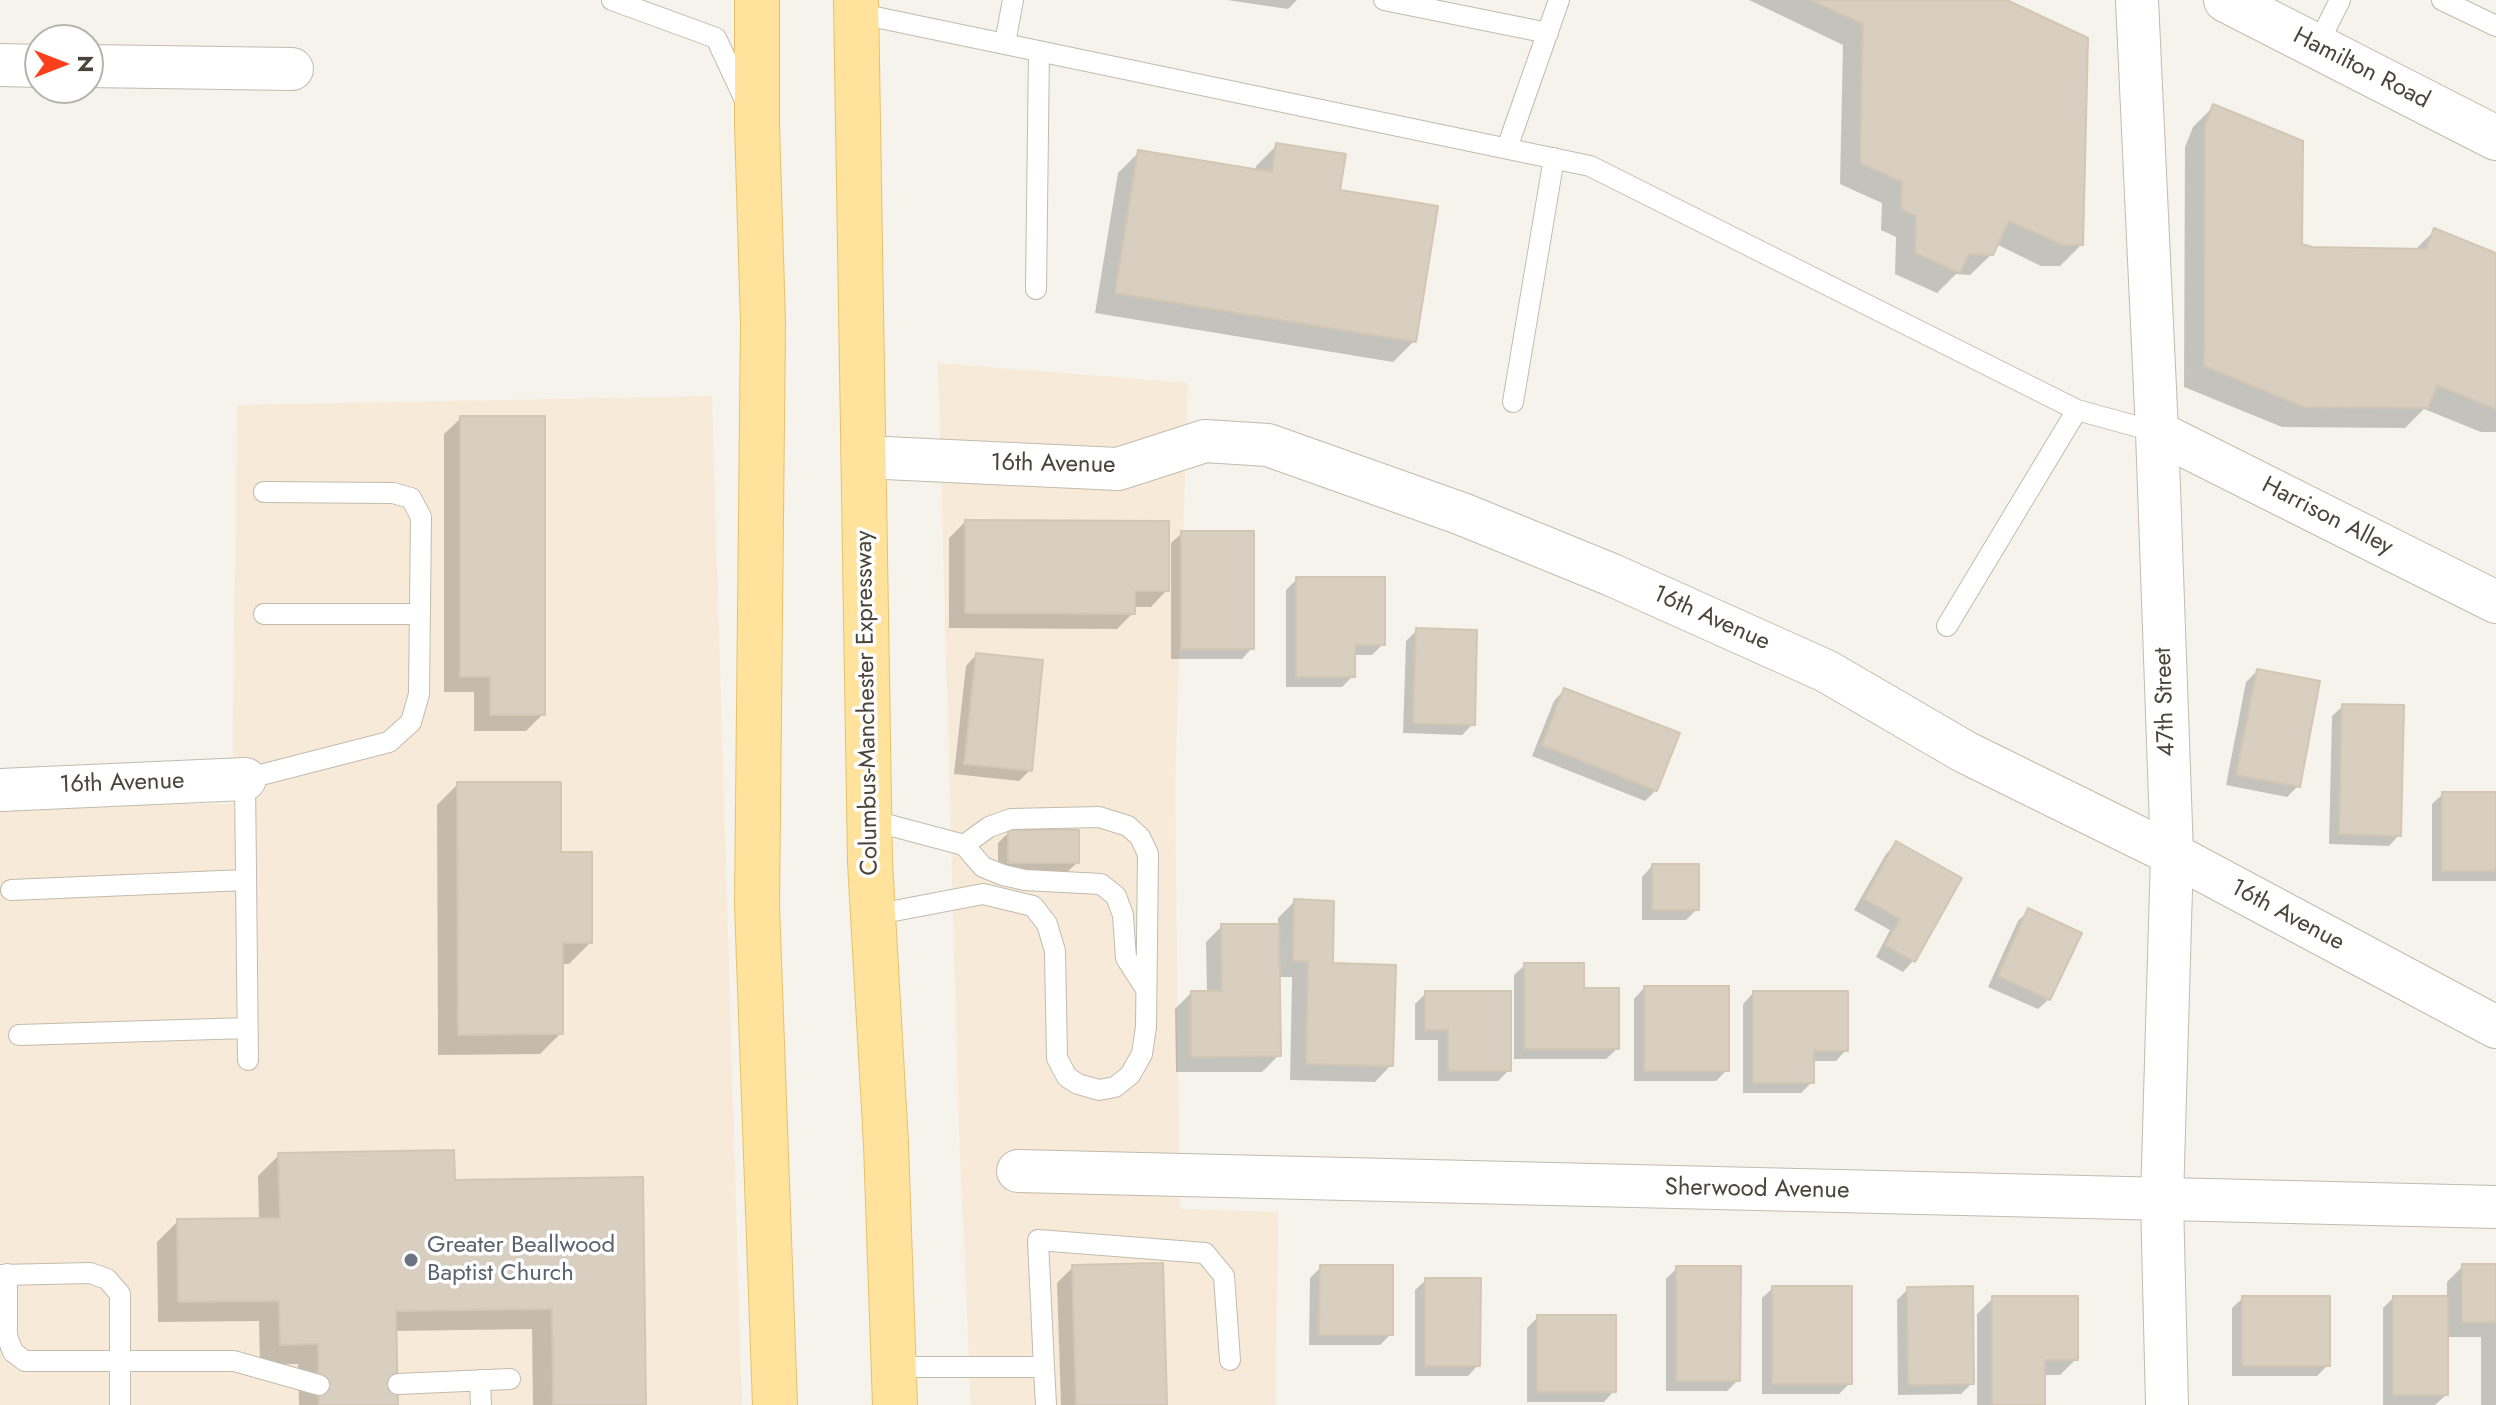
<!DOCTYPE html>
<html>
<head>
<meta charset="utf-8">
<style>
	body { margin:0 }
	#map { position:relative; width:2496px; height:1405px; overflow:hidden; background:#f6f3ec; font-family:Jost,sans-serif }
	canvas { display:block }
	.north { position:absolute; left:24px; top:24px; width:80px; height:80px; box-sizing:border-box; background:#fff; border:2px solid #b7b4b0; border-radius:50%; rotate:90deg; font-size:22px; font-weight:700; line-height:32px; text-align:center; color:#4b4439 }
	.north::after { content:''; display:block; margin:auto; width:28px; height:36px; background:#fc3f1d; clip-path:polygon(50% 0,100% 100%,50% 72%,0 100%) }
</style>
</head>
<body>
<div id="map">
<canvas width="2496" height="1405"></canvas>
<div class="north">N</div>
</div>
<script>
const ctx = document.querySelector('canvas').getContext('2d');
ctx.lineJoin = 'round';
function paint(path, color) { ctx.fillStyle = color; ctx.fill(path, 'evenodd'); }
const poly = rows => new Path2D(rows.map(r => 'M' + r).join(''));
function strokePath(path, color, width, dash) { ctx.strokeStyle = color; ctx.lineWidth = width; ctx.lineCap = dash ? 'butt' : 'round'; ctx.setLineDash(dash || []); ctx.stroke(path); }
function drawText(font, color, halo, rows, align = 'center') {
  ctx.font = font + ' Jost,sans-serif'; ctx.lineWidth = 7; ctx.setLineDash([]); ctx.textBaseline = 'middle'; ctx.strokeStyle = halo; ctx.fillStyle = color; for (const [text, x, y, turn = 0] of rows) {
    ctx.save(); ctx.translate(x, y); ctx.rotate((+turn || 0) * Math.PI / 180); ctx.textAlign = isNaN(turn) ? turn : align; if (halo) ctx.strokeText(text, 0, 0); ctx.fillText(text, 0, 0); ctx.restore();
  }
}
paint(poly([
	[938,363,1188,383,1175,787,1180,1209,1278,1212,1276,1405,971,1405,959,1131],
	[712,396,742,1405,0,1405,0,805,232,804,237,405]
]), '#f7ead8');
paint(poly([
	[1227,0,1297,0,1288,9],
	[1749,0,2002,0,2081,245,2060,266,2041,266,1996,244,1992,254,1970,275,1956,274,1937,293,1895,274,1896,237,1881,230,1882,203,1840,184,1843,45],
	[2214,106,2300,245,2312,249,2415,250,2435,230,2496,255,2496,432,2481,432,2424,409,2405,428,2282,427,2184,387,2185,147,2193,127],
	[1277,145,1338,191,1414,341,1393,362,1095,313,1118,173,1139,152,1255,172,1256,166],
	[461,418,543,714,526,731,474,731,474,692,444,692,444,434],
	[965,522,1167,590,1151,607,1133,607,1133,613,1117,629,949,628,949,538],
	[1182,533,1252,648,1242,659,1171,659,1171,543],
	[1297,579,1383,644,1372,655,1353,655,1353,676,1342,687,1286,687,1286,590],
	[1417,630,1473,724,1462,735,1403,733,1406,641],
	[976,655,1030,770,1019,781,954,774,966,666],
	[2257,671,2298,786,2287,797,2226,785,2246,682],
	[1564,690,1656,790,1645,801,1532,756,1554,701],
	[2343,706,2399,835,2389,846,2329,844,2332,716],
	[458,784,559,854,590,943,569,964,561,964,561,1033,540,1054,438,1055,437,805],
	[2443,794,2496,794,2496,881,2432,881,2432,804],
	[1009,832,1077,863,1066,873,998,873,998,843],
	[1896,844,1913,961,1903,972,1876,957,1890,930,1854,910,1886,854],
	[1652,866,1697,909,1686,920,1642,920,1642,877],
	[1295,901,1391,1065,1375,1082,1290,1080,1292,977,1278,977,1279,1055,1262,1072,1176,1072,1175,1009,1191,993,1207,993,1206,942,1222,926,1278,926,1278,918],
	[2029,910,2049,999,2038,1009,1988,987,2018,921],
	[1525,965,1582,990,1617,1049,1606,1059,1514,1059,1514,975],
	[1644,988,1727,1070,1716,1081,1634,1081,1634,999],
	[1426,993,1509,1070,1498,1081,1438,1081,1438,1040,1415,1040,1415,1004],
	[1753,993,1846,1050,1836,1061,1812,1061,1812,1082,1801,1093,1743,1093,1743,1004],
	[279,1155,453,1182,644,1405,533,1405,532,1329,395,1331,396,1405,299,1405,298,1364,260,1365,259,1321,158,1322,157,1242,178,1221,259,1220,258,1176],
	[2463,1266,2496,1266,2496,1405,2481,1405,2481,1337,2446,1337,2446,1395,2435,1405,2383,1405,2383,1308,2393,1298,2447,1298,2447,1282],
	[1073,1267,1165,1405,1061,1405,1057,1283],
	[1321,1267,1391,1334,1380,1345,1309,1345,1310,1278],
	[1677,1268,1738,1380,1727,1391,1666,1391,1666,1279],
	[1426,1280,1478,1365,1468,1376,1415,1376,1415,1290],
	[1773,1288,1850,1383,1839,1394,1762,1394,1762,1298],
	[1908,1289,1972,1383,1961,1394,1898,1395,1897,1300],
	[1993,1298,2076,1359,2060,1375,2043,1375,2043,1405,1977,1405,1977,1314],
	[2243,1298,2328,1365,2317,1376,2232,1376,2232,1308],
	[1538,1317,1614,1391,1604,1402,1527,1402,1527,1328]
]), '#0003');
const building = poly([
	[1811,0,2007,0,2088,38,2083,245,2063,245,2009,221,1993,255,1969,254,1960,273,1915,253,1916,216,1901,209,1902,182,1860,163,1863,24,1811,0],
	[2213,104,2303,141,2302,244,2312,247,2426,249,2434,228,2496,253,2496,409,2437,385,2428,408,2304,407,2204,366,2205,125,2213,104],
	[1276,143,1346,154,1340,190,1438,206,1416,342,1115,293,1138,150,1272,172,1276,143],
	[460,416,545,416,545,715,490,715,490,677,460,677,460,416],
	[965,520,1169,521,1169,591,1135,591,1135,614,965,613,965,520],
	[1181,531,1254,531,1254,649,1181,649,1181,531],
	[1296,577,1385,577,1385,645,1355,645,1355,677,1296,677,1296,577],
	[1416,628,1477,630,1475,725,1413,723,1416,628],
	[976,653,1043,660,1032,771,964,764,976,653],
	[2257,669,2320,681,2300,787,2236,775,2257,669],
	[1564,688,1680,733,1657,791,1542,745,1564,688],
	[2342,704,2404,705,2401,836,2339,834,2342,704],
	[457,782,561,782,561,852,592,852,592,943,563,943,563,1034,458,1035,457,782],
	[2442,792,2496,792,2496,871,2442,871,2442,792],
	[1008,830,1079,830,1079,863,1008,863,1008,830],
	[1896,841,1962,878,1915,962,1885,945,1900,919,1864,899,1896,841],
	[1652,864,1699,864,1699,910,1652,910,1652,864],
	[1294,899,1334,901,1333,963,1396,965,1393,1066,1306,1064,1308,961,1293,961,1294,899],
	[2028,908,2082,933,2050,1000,1998,976,2028,908],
	[1221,924,1279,924,1281,1056,1191,1057,1191,991,1222,991,1221,924],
	[1524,963,1584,963,1584,988,1619,988,1619,1049,1524,1049,1524,963],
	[1644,986,1729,986,1729,1071,1644,1071,1644,986],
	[1425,991,1511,991,1511,1071,1448,1071,1448,1030,1425,1030,1425,991],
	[1753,991,1848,991,1848,1051,1814,1051,1814,1083,1753,1083,1753,991],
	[454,1150,455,1180,643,1177,646,1405,553,1405,552,1309,396,1311,398,1405,319,1405,318,1344,280,1345,279,1301,178,1302,177,1219,280,1218,278,1153,454,1150],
	[1163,1263,1167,1405,1076,1405,1072,1265,1163,1263],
	[2462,1264,2496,1264,2496,1322,2462,1322,2462,1264],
	[1320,1265,1393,1265,1393,1335,1319,1335,1320,1265],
	[1676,1266,1741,1266,1740,1381,1676,1381,1676,1266],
	[1425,1278,1481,1278,1480,1366,1425,1366,1425,1278],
	[1772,1286,1852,1286,1852,1384,1772,1384,1772,1286],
	[1973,1286,1974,1384,1908,1385,1907,1287,1973,1286],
	[1992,1296,2078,1296,2078,1360,2045,1360,2045,1405,1992,1405,1992,1296],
	[2242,1296,2330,1296,2330,1366,2242,1366,2242,1296],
	[2393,1296,2448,1296,2448,1395,2393,1395,2393,1296],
	[1537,1315,1616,1315,1616,1392,1537,1392,1537,1315]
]);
paint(building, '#d8cfc1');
strokePath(building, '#d3c7b4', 2);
const service = poly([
	[612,0,716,38,745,100],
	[1384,0,1548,33],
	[2442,0,2496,26],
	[856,13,1590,166,2077,410,2157,432],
	[1005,43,1013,0],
	[2317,46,2340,0],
	[1507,148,1559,0],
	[1036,289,1039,51],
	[1513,402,1554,158],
	[264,614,420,614],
	[1947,626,2077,410],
	[870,820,964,845,989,827,1011,819,1099,817,1128,826,1140,837,1148,854,1146,1027,1142,1054,1130,1075,1115,1087,1099,1090,1078,1084,1067,1077,1057,1058,1055,951,1047,924,1033,906,983,894,873,915],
	[964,845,983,867,1003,875,1025,880,1101,884,1116,896,1123,915,1126,958,1146,989],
	[11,890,245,880],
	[19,1035,247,1028],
	[248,1060,245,779,389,742,411,722,419,694,421,517,411,498,393,493,264,492],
	[7,1274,7,1336,13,1352,25,1361,234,1361,319,1385],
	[0,1275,90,1273,107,1279,120,1294,120,1405],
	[894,1367,1044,1367,1046,1405],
	[1044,1367,1038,1240,1205,1253,1224,1276,1230,1360],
	[480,1380,481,1405],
	[398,1384,510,1379]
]);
const minor = poly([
	[2137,0,2157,432,2172,854,2162,1200,2167,1405],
	[0,65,40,66],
	[88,66,292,69],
	[2157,432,2496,602],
	[864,457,1118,469,1205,441,1268,445,1462,514,1612,575,1826,671,1965,752,2172,854,2496,1027],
	[0,790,245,779],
	[1018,1171,2496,1207]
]);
const tertiary = poly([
	[2226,0,2496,138]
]);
const primary = poly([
	[757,0,757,125,763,323,757,905,775,1405],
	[856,0,870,862,886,1144,895,1405]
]);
strokePath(service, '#c2bbae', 22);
strokePath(minor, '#c2bbae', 44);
strokePath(tertiary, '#c2bbae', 46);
strokePath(primary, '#e6c16a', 46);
strokePath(service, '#fff', 20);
strokePath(minor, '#fff', 42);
strokePath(tertiary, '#fff', 44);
strokePath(primary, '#ffe39c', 44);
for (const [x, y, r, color] of [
	[411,1260,8,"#6b7280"]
]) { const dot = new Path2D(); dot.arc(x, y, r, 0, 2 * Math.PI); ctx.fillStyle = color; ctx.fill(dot); strokePath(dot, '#fff', 3); }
drawText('24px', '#4b4439', '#fff', [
	["Hamilton Road",2361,69,27],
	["16th Avenue",1053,465,1],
	["Harrison Alley",2327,517,27],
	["16th Avenue",1711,619,24],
	["47th Street",2166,702,-92],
	["Columbus-Manchester Expressway",868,703,-91],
	["16th Avenue",122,784,-2],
	["16th Avenue",2287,916,28],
	["Sherwood Avenue",1757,1190,1]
]);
drawText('24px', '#5b616d', '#fff', [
	["Greater Beallwood",427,1246],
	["Baptist Church",427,1274]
], 'left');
</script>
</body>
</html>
